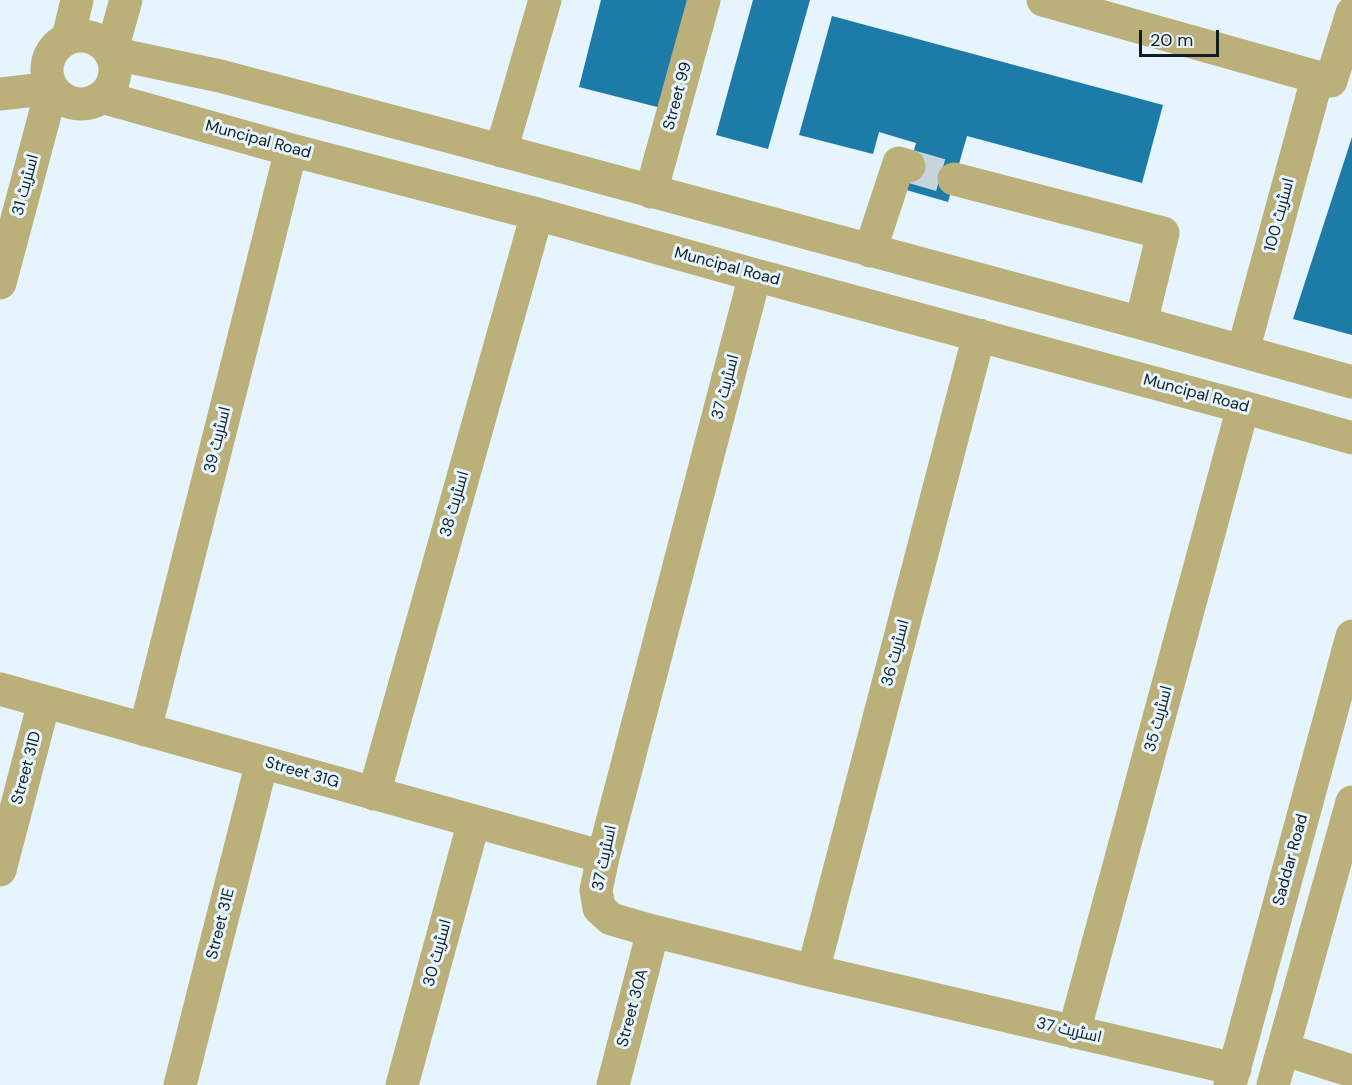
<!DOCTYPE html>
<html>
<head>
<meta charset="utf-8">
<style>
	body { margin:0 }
	#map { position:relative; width:1352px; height:1085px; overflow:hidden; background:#e6f4fd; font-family:"DM Sans",sans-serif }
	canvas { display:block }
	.scale { position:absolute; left:1139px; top:30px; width:80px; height:27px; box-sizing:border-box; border:3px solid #101d25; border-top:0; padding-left:8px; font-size:18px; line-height:21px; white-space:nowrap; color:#101d25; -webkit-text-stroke:4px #e6f4fd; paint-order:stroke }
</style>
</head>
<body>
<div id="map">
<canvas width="1352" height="1085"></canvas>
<div class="scale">20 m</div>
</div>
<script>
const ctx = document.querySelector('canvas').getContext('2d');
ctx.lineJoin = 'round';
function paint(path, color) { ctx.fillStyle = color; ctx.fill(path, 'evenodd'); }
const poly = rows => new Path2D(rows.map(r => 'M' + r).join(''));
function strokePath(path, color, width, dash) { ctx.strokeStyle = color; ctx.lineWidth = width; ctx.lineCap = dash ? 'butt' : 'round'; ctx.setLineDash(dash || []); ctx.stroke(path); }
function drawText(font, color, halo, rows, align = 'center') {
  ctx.font = font + ' "DM Sans",Cairo,sans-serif'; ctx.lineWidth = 6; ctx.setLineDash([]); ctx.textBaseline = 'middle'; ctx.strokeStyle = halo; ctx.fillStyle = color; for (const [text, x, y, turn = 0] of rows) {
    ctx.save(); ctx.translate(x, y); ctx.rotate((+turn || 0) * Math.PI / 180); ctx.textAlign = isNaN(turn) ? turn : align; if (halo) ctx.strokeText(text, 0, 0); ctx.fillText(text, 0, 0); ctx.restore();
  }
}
paint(poly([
	[601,0,697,0,669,110,579,87],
	[753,0,810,0,768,149,716,135],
	[832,16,1163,105,1142,183,967,136,948,202,903,189,916,143,879,132,873,154,799,135],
	[1352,137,1352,335,1293,319]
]), '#1d7ba7');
strokePath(poly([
	[909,166,954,179]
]), '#c6d4dd', 33, [33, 16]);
strokePath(poly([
	[126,0,111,53,220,76,440,134,1141,323,1352,382],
	[1043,0,1331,81,1352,13],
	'47 70a34 34 0 1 1 68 0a34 34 0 1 1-68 0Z',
	[68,38,77,0],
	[0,94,52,88,0,283],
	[102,97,291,150,537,214,755,275,1243,407,1352,438],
	[501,151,545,0],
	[954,179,1163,233,1141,323],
	[651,192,704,0],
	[870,251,899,163,909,166],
	[755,275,603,857,596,890,599,908,611,919,653,931,813,971,1235,1069],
	[1243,351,1317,79],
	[0,689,603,857],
	[145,730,291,150],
	[374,794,537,214],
	[0,870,44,702],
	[813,971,979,335],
	[1074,1032,1243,407],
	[1283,1049,1352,1071],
	[180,1085,262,762],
	[402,1085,474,821],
	[613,1085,653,931],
	[1230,1085,1352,636],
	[1273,1085,1352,802]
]), '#bbb079', 33);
drawText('16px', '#101d25', '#e6f4fd', [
	["Street 99",678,96,-75],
	["Muncipal Road",258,140,15],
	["اسٹریٹ 31",26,185,-75],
	["اسٹریٹ 100",1280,215,-75],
	["Muncipal Road",727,267,15],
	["اسٹریٹ 37",726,387,-75],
	["Muncipal Road",1196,394,15],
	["اسٹریٹ 39",218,440,-76],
	["اسٹریٹ 38",455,504,-74],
	["اسٹریٹ 36",896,653,-75],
	["اسٹریٹ 35",1159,719,-75],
	["Street 31D",27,768,-75],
	["Street 31G",302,773,16],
	["اسٹریٹ 37",605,858,-78],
	["Saddar Road",1291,860,-75],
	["Street 31E",221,924,-76],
	["اسٹریٹ 30",438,953,-75],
	["Street 30A",633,1008,-75],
	["اسٹریٹ 37",1069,1031,13]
]);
</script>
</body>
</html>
